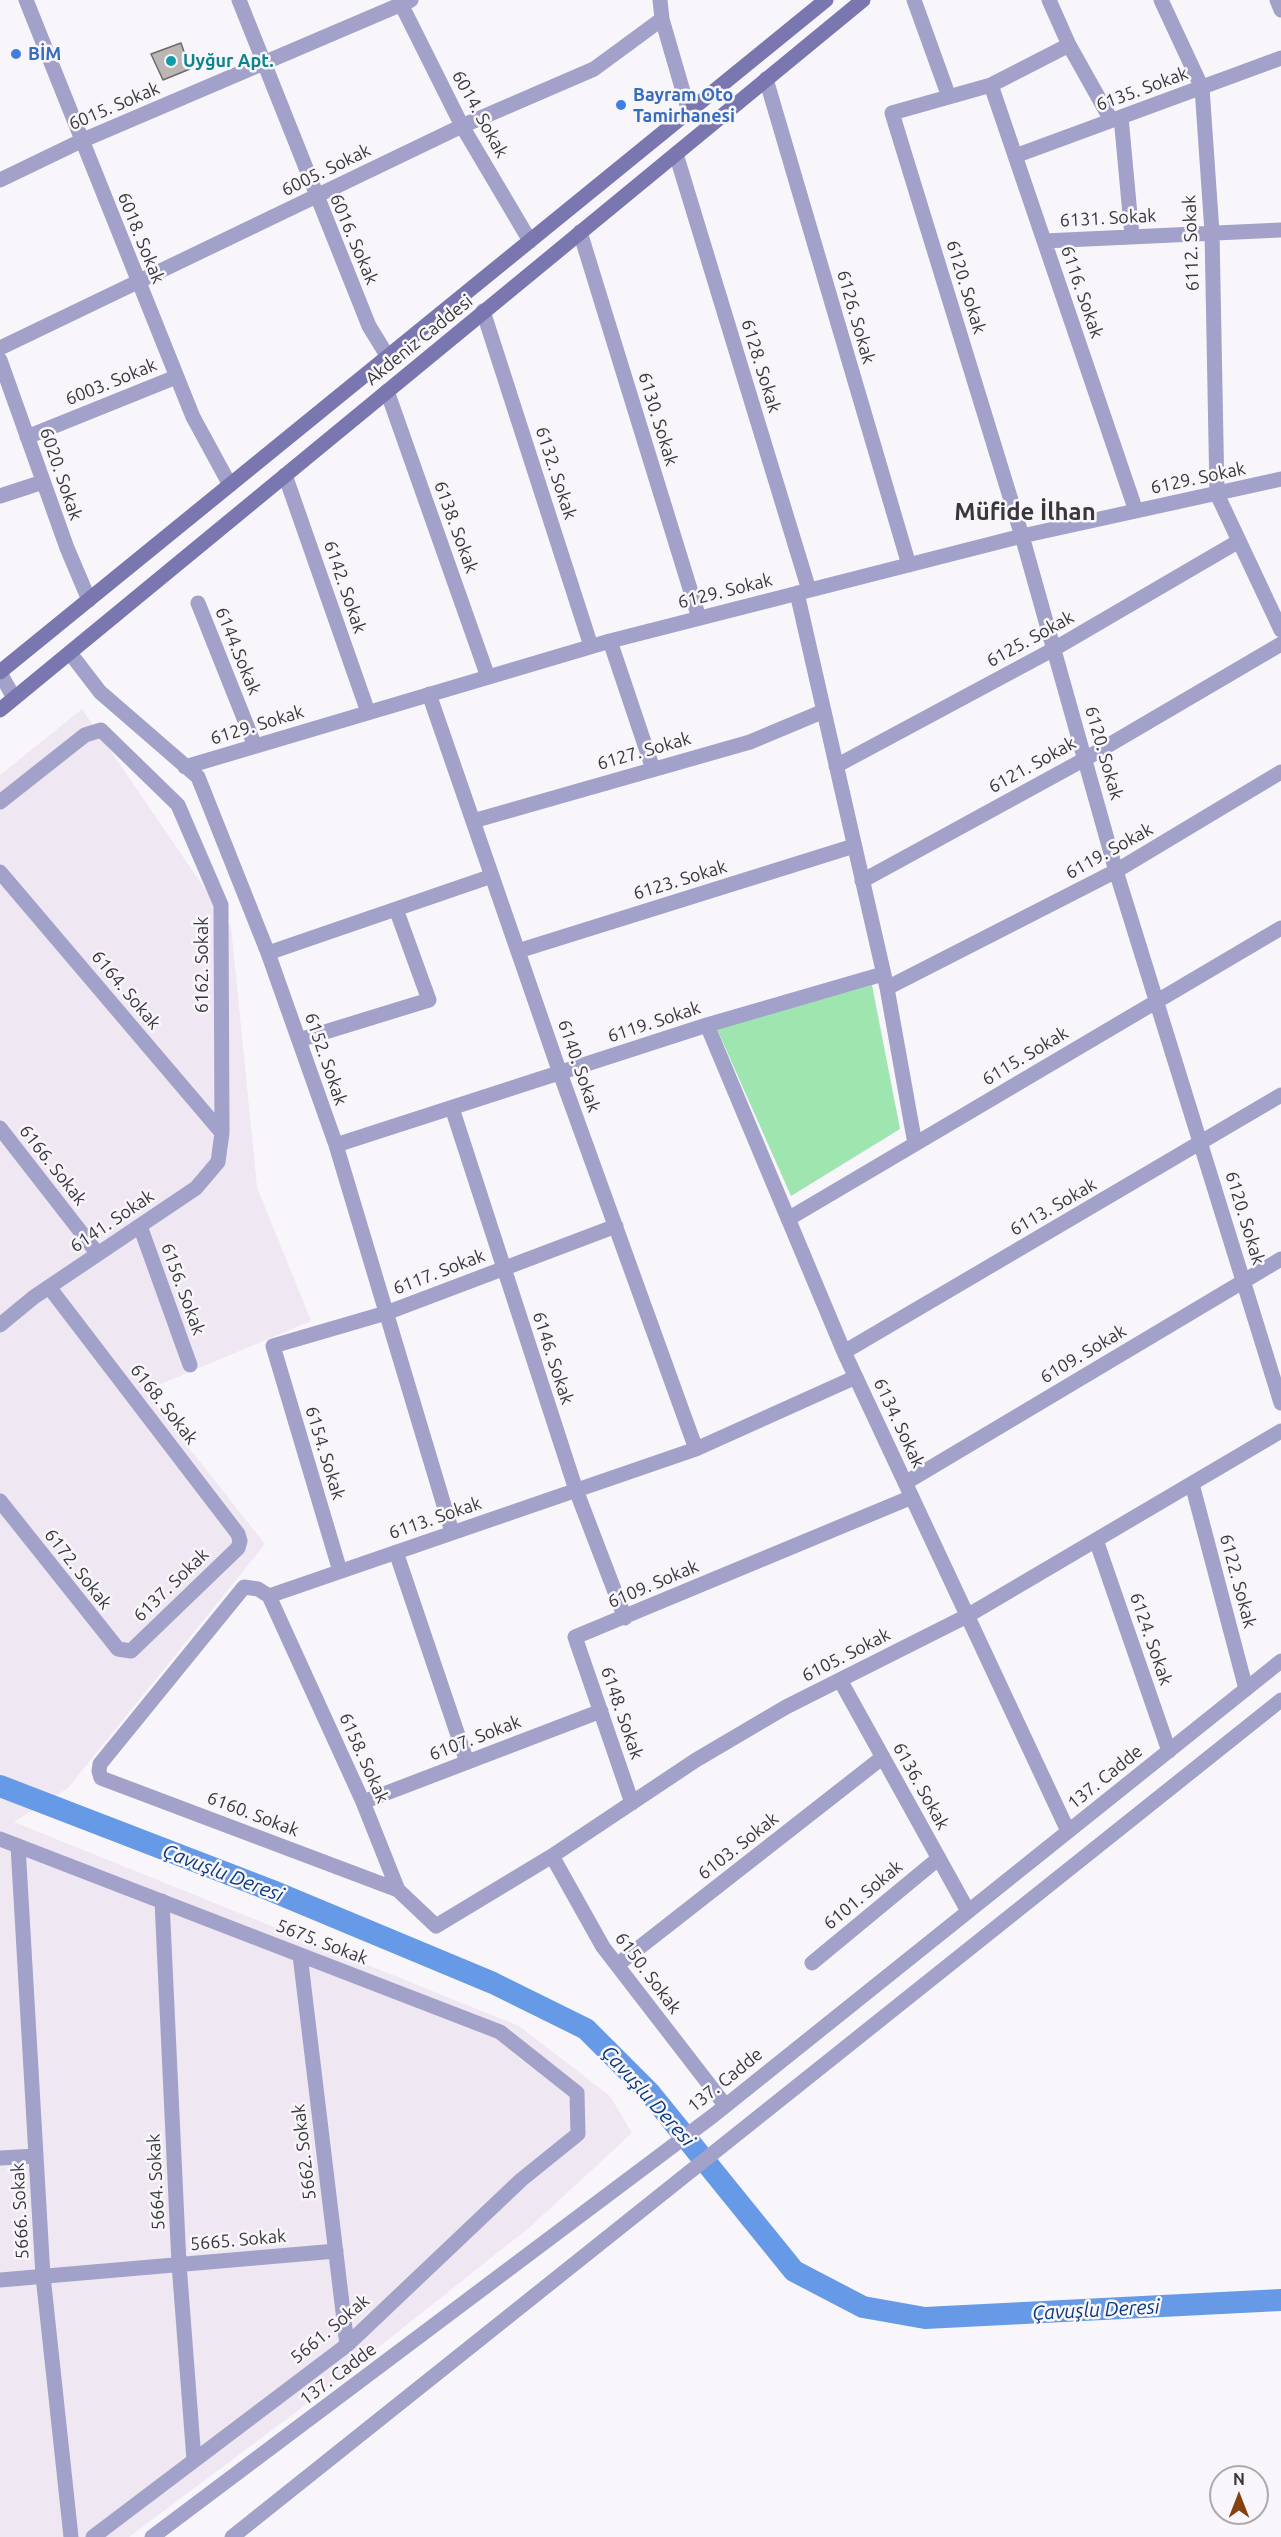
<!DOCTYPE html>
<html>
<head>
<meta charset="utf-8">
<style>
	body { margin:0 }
	#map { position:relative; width:1281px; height:2537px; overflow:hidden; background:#f9f6fb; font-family:Ubuntu,sans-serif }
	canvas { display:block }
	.north { position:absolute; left:1209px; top:2465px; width:60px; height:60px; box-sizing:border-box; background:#f9f6fb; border:2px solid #acaaad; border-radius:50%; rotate:0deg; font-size:16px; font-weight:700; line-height:24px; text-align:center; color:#383739 }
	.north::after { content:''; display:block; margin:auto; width:21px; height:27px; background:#84430e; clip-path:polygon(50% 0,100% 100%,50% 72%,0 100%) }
</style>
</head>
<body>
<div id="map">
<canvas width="1281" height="2537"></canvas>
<div class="north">N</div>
</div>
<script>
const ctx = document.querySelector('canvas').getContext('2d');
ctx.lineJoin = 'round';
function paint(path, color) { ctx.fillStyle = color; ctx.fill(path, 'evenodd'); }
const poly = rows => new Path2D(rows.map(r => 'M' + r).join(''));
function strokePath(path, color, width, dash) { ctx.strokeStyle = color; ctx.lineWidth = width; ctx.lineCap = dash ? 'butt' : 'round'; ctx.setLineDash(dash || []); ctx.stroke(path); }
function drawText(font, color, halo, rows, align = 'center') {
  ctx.font = font + ' Ubuntu,sans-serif'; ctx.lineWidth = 5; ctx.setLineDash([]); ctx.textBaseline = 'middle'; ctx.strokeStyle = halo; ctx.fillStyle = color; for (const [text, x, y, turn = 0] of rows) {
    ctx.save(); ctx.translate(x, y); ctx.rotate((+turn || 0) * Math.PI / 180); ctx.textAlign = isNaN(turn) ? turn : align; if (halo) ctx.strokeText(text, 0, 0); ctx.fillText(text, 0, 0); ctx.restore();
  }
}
paint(poly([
	[82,709,231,927,257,1187,311,1321,144,1391,265,1544,68,1788,14,1822,519,2026,610,2096,632,2133,530,2227,308,2403,129,2537,0,2537,0,775]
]), '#efe7f2');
paint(poly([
	[872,985,900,1129,791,1196,717,1029]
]), '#9ee5af');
strokePath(poly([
	[0,1786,270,1890,493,1983,586,2029,649,2092,794,2271,863,2307,925,2318,1281,2300]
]), '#669ae7', 22);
const building = poly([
	[181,43,190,69,163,80,151,54,181,43]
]);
paint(building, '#bbb5b3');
strokePath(building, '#6f6a68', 1.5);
strokePath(poly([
	[26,0,193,417,230,485],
	[239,0,369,326,388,357],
	[660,0,662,19,689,112],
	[914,0,949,97],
	[1049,0,1069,45,1111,120],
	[1161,0,1202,88,1212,232,1217,494,1281,630],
	[1277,0,1281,10],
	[401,4,462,126,530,241],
	[1069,45,991,85,892,113,1022,536,1116,871,1281,1403],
	[766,79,909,565],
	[991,85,1136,511],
	[1121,117,1132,236],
	[676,154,809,590],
	[1015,156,1281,58],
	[0,180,81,141,411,0],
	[580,232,699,618],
	[1044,241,1281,230],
	[483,311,591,646],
	[0,348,462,126,594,69,662,19],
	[0,360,67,548,89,600],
	[387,391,488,677],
	[27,437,176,377],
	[285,475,368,712],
	[0,496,43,482],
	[797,593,887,988,915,1144],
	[198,603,255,746],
	[610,641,653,769],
	[70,653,100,692,198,777,268,953,336,1145,452,1532],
	[0,673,14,698],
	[429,694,560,1073,696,1449],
	[836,766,1054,649,1239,541],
	[185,767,610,641,1022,536,1281,479],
	[0,802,85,735,101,730,178,805,221,905,222,1133,218,1162,196,1188,34,1297,0,1325],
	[473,821,750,742,824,711],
	[0,872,222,1133],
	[862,881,1085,759,1281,644],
	[518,951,854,846],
	[268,953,492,876],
	[887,988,1116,871,1281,772],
	[707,1025,844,1352,1068,1831],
	[299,1040,429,1000,396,909],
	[452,1108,576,1490,625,1618],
	[0,1128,98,1254],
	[336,1145,707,1025,883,974],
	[788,1219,1281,928],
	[140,1226,190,1365],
	[844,1352,1281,1095],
	[905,1483,1281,1259],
	[1192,1484,1246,1689],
	[0,1501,118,1649,131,1651,238,1548,240,1541,238,1534,49,1287],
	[1096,1540,1169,1751],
	[396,1552,467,1762],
	[340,1571,273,1346,386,1313,616,1226],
	[269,1596,363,1802,398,1890,436,1926,552,1856,696,1760,786,1707,967,1616,1281,1431],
	[269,1596,696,1449,856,1377],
	[269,1596,258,1589,244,1587,100,1764,99,1771,101,1778,398,1890],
	[840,1680,968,1911],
	[363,1802,601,1711],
	[632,1803,575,1637,912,1497],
	[0,1839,500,2032,577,2093,578,2134,521,2180,347,2345,93,2537],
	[18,1846,43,2276,71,2537],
	[552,1856,603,1947,725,2105],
	[162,1901,179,2264,194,2460],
	[300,1955,347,2345],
	[812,1963,939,1858],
	[617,1965,883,1757],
	[0,2158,36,2156],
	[0,2280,336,2251]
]), '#a2a1c9', 15);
strokePath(poly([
	[152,2537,714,2115,1281,1661],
	[232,2537,1281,1700]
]), '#a2a1c9', 15);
strokePath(poly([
	[0,672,826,0],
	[0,710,863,0]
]), '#7a77b0', 15);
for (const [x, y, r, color] of [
	[16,54,6,"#3f7fe0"],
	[171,61,6,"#0f9aa8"],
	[621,105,6,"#3f7fe0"]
]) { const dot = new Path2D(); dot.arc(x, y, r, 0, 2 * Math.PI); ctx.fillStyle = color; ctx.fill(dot); strokePath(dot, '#f9f6fb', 2); }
drawText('bold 18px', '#366cbe', '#f9f6fb', [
	["BİM",28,54],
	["Bayram Oto",633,95],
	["Tamirhanesi",633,116]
], 'left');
drawText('bold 18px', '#0d838f', '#f9f6fb', [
	["Uyğur Apt.",183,61]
], 'left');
drawText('18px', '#383739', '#f9f6fb', [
	["6135. Sokak",1142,89,-20],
	["6015. Sokak",114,106,-23],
	["6014. Sokak",480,114,61],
	["6005. Sokak",326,170,-26],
	["6131. Sokak",1108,218,-3],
	["6018. Sokak",141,238,68],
	["6016. Sokak",354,239,67],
	["6112. Sokak",1191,243,-92],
	["6120. Sokak",966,287,73],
	["6116. Sokak",1082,292,71],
	["6126. Sokak",856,317,74],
	["Akdeniz Caddesi",419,340,-39],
	["6128. Sokak",761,366,73],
	["6003. Sokak",111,382,-22],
	["6130. Sokak",658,419,73],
	["6132. Sokak",556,473,72],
	["6020. Sokak",61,474,71],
	["6129. Sokak",1198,478,-12],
	["6138. Sokak",456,527,70],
	["6142. Sokak",345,587,71],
	["6129. Sokak",725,591,-14],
	["6125. Sokak",1030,639,-29],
	["6144.Sokak",238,651,68],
	["6129. Sokak",257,725,-17],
	["6127. Sokak",644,751,-16],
	["6120. Sokak",1104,753,74],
	["6121. Sokak",1032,765,-29],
	["6119. Sokak",1109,851,-29],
	["6123. Sokak",680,880,-17],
	["6162. Sokak",202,965,-90],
	["6164. Sokak",126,990,50],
	["6119. Sokak",654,1022,-18],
	["6115. Sokak",1025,1056,-31],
	["6152. Sokak",326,1059,71],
	["6140. Sokak",579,1066,71],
	["6166. Sokak",53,1165,52],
	["6113. Sokak",1053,1207,-30],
	["6120. Sokak",1245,1218,73],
	["6141. Sokak",112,1221,-34],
	["6117. Sokak",439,1272,-21],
	["6156. Sokak",183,1289,70],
	["6109. Sokak",1083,1354,-31],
	["6146. Sokak",553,1358,72],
	["6168. Sokak",164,1404,52],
	["6134. Sokak",899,1423,65],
	["6154. Sokak",325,1453,73],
	["6113. Sokak",435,1518,-19],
	["6172. Sokak",78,1569,52],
	["6122. Sokak",1238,1581,75],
	["6109. Sokak",653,1584,-23],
	["6137. Sokak",171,1585,-44],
	["6124. Sokak",1151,1639,71],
	["6105. Sokak",846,1655,-27],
	["6148. Sokak",622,1713,71],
	["6107. Sokak",475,1738,-21],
	["6158. Sokak",364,1758,66],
	["137. Cadde",1105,1777,-39],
	["6136. Sokak",921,1786,61],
	["6160. Sokak",253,1814,21],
	["6103. Sokak",738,1846,-38],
	["6101. Sokak",863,1895,-40],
	["5675. Sokak",322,1942,21],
	["6150. Sokak",648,1973,53],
	["137. Cadde",725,2080,-39],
	["5662. Sokak",304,2152,-97],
	["5664. Sokak",156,2182,-93],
	["5666. Sokak",20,2211,-93],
	["5665. Sokak",238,2240,-5],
	["5661. Sokak",330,2329,-40],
	["137. Cadde",338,2374,-37]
]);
drawText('italic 20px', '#073a7e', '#f9f6fb', [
	["Çavuşlu Deresi",223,1873,21],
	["Çavuşlu Deresi",648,2096,48],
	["Çavuşlu Deresi",1096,2310,-3]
]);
drawText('bold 24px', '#383739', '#f9f6fb', [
	["Müfide İlhan",1025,512]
]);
</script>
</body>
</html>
